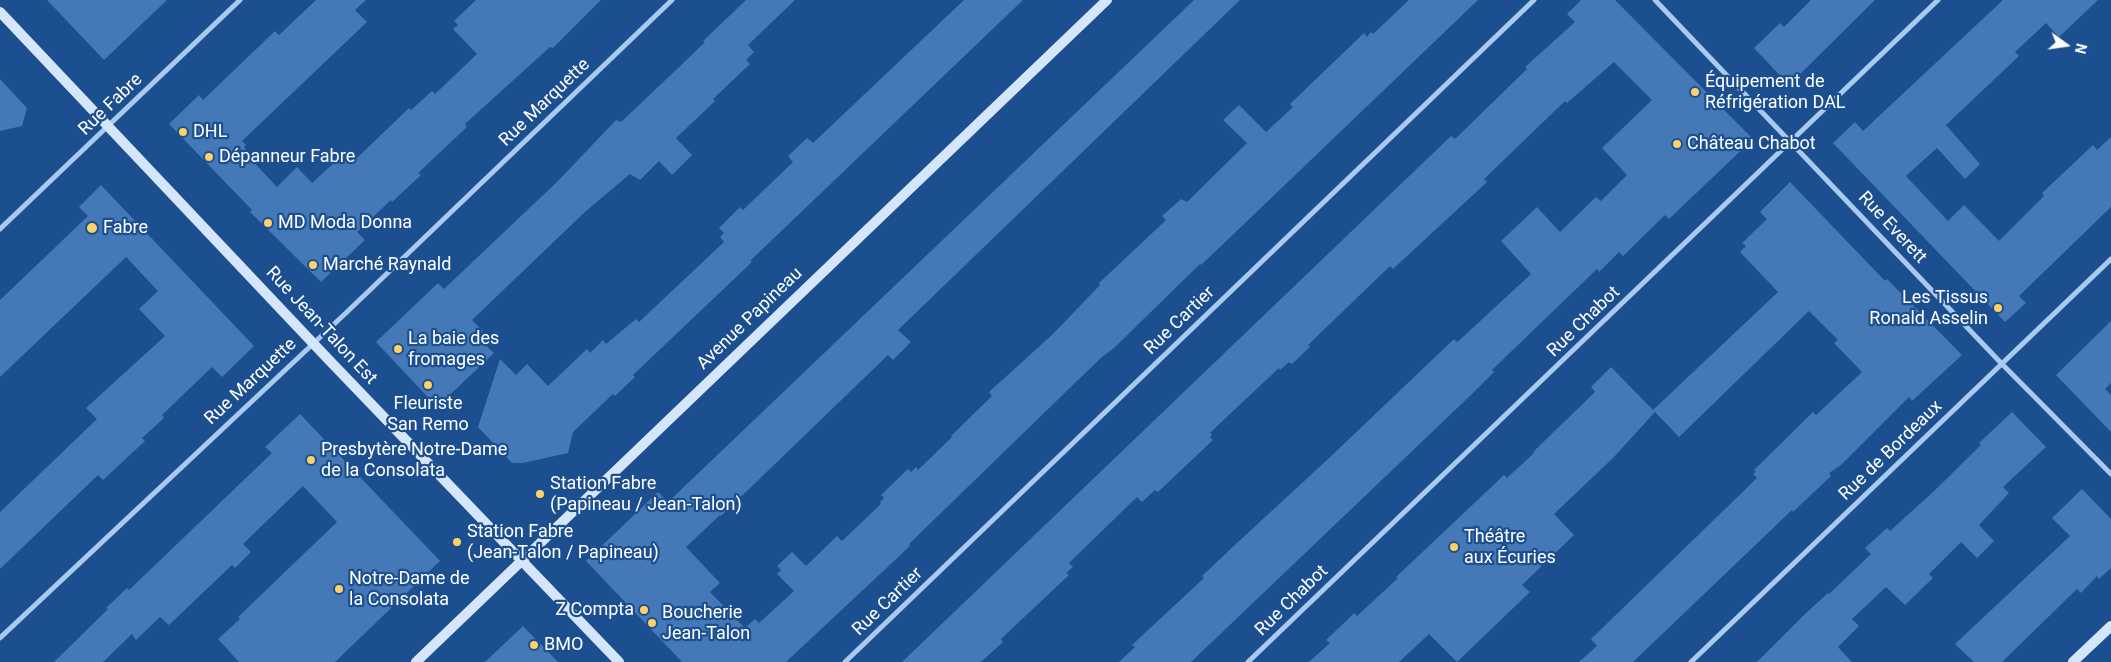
<!DOCTYPE html>
<html>
<head>
<meta charset="utf-8">
<style>
	body { margin:0 }
	#map { position:relative; width:2111px; height:662px; overflow:hidden; background:#1b4f8f; font-family:Roboto,sans-serif }
	canvas { display:block }
	.north { position:absolute; left:2041px; top:20px; width:50px; height:50px; -webkit-text-stroke:4px #1b4f8f; paint-order:stroke; rotate:104deg; font-size:14px; font-weight:700; line-height:20px; text-align:center; color:#fff }
	.north::after { content:''; display:block; margin:auto; width:18px; height:22px; background:#fff; clip-path:polygon(50% 0,100% 100%,50% 72%,0 100%) }
</style>
</head>
<body>
<div id="map">
<canvas width="2111" height="662"></canvas>
<div class="north">N</div>
</div>
<script>
const ctx = document.querySelector('canvas').getContext('2d');
ctx.lineJoin = 'round';
function paint(path, color) { ctx.fillStyle = color; ctx.fill(path, 'evenodd'); }
const poly = rows => new Path2D(rows.map(r => 'M' + r).join(''));
function strokePath(path, color, width, dash) { ctx.strokeStyle = color; ctx.lineWidth = width; ctx.lineCap = dash ? 'butt' : 'round'; ctx.setLineDash(dash || []); ctx.stroke(path); }
function drawText(font, color, halo, rows, align = 'center') {
  ctx.font = font + ' Roboto,sans-serif'; ctx.lineWidth = 4.5; ctx.setLineDash([]); ctx.textBaseline = 'middle'; ctx.strokeStyle = halo; ctx.fillStyle = color; for (const [text, x, y, turn = 0] of rows) {
    ctx.save(); ctx.translate(x, y); ctx.rotate((+turn || 0) * Math.PI / 180); ctx.textAlign = isNaN(turn) ? turn : align; if (halo) ctx.strokeText(text, 0, 0); ctx.fillText(text, 0, 0); ctx.restore();
  }
}
paint(poly([
	[47,0,167,0,104,60],
	[316,0,366,0,355,10,367,22,242,141,246,145,244,147,247,151,245,153,277,187,297,167,312,183,348,150,357,158,409,108,411,110,432,91,435,94,477,54,453,29,458,25,454,21,476,0,601,0,553,48,550,47,465,124,467,127,418,173,421,175,392,202,391,200,357,232,365,240,321,282,250,212,252,210,169,124,199,95,203,100,275,31,279,35],
	[746,0,795,0,748,45,754,52,746,60,750,64,713,99,715,101,676,138,692,155,672,175,659,161,640,180,630,174,586,211,472,320,483,331,477,337,494,353,437,407,376,342,438,283,444,289,558,181,616,120,621,122,676,70,705,42,703,41],
	[964,0,1023,0,750,261,752,262,633,375,635,377,615,396,613,394,573,432,568,453,523,463,512,463,478,427,500,359,516,375,527,364,548,386,587,349,590,353,603,340,606,344,636,319,639,322,724,242,720,237,724,233,719,228,740,207,743,210,793,162,788,156,807,138,813,143],
	[1194,0,1240,0,898,330,911,342,893,360,888,355,721,516,720,515,686,547,720,583,710,592,745,628,755,619,759,623,794,591,777,574,781,570,777,566,792,552,806,566,837,536,842,541,881,504,880,502,884,498,881,495,908,469,911,472,916,467,918,470,952,437,951,436,992,396,989,392,1053,334,1100,285,1099,283,1166,220,1162,216,1181,199,1187,202,1247,143,1223,120,1239,105,1266,132,1293,107,1290,104,1364,33,1367,37,1371,32,1373,34,1409,0,1478,0,1219,248,1201,265,1200,264,1114,348,1102,357,1076,382,909,544,910,546,786,662,682,662,586,561,658,492,668,502,688,483],
	[1581,0,1615,0,1753,139,1669,219,1665,215,1623,256,1619,252,1599,272,1597,269,1492,370,1494,372,1473,393,1191,662,1119,662,1135,647,1132,645,1204,578,1202,576,1238,542,1327,460,1454,339,1457,342,1463,337,1531,274,1501,241,1537,207,1560,232,1596,197,1601,201,1627,175,1602,148,1652,100,1614,62,1567,103,1565,101,1484,179,1487,182,1393,269,1390,266,1308,345,1310,347,1292,364,1289,362,1280,370,1279,368,1233,411,1210,433,1212,435,1210,437,1213,440,1158,492,1155,490,1142,502,1137,497,1069,563,1073,567,1066,573,1069,575,1001,639,1003,642,981,662,902,662,1451,136,1455,139,1527,69,1525,67,1575,22,1567,14],
	[1811,0,1875,0,1789,85,1754,48,1780,23,1784,27],
	[2003,0,2098,0,2059,37,2046,23,2015,52,2019,56,1946,125,1980,164,1965,179,1937,148,1906,176,1948,221,1964,205,1999,241,2044,196,2042,193,2093,145,2097,150,2111,137,2111,207,2019,296,2026,303,2005,322,1833,143,1855,122,1863,131],
	[0,79,27,108,22,126,0,131],
	[1790,182,1885,281,1887,279,1962,355,1912,401,1909,397,1841,465,1829,473,1831,476,1793,512,1792,510,1633,662,1579,662,1597,646,1591,639,1757,478,1753,474,1756,472,1754,470,1813,412,1816,415,1862,372,1834,343,1838,340,1809,311,1679,437,1653,410,1778,292,1740,252,1746,246,1742,243,1767,219,1760,212],
	[101,185,254,346,222,377,212,367,162,415,164,418,142,438,145,441,103,480,98,475,0,569,0,512,97,419,86,408,165,336,139,309,158,291,126,257,0,377,0,300,88,216,79,207],
	[2111,321,2111,383,2105,389,2111,395,2111,432,2056,375],
	[1611,367,1655,412,1613,458,1554,514,1574,535,1522,585,1530,592,1457,662,1429,634,1399,662,1309,662,1330,643,1326,640,1345,622,1354,613,1357,616,1398,578,1396,577,1504,475,1507,478,1534,453,1533,452,1595,392,1591,387],
	[2012,412,2046,447,2003,487,2009,493,1979,525,1994,541,1977,558,1961,542,1929,574,1933,578,1905,605,1886,587,1852,619,1859,626,1838,647,1852,662,1757,662,1806,613,1828,593,1829,594,1871,554,1865,548,1887,528,1890,531,1932,493,1981,445,1979,443],
	[300,414,440,561,335,662,239,662,218,639,240,619,238,617,337,522,303,486,243,544,251,552,235,568,232,565,169,625,160,617,136,640,132,634,103,662,54,662,108,609,106,608,127,588,129,590,272,453,265,447],
	[2082,489,2111,519,2111,568,2099,579,2097,576,2081,593,2077,589,2002,662,1974,662,1955,644,2070,536,2052,518],
	[523,626,558,662,485,662]
]), '#4478b7');
strokePath(poly([
	[1655,0,2002,364,2111,474],
	[0,229,240,0],
	[0,638,348,311,672,0],
	[845,662,1534,0],
	[1248,662,1938,0],
	[1691,662,2111,259]
]), '#a9c9ee', 5);
strokePath(poly([
	[0,12,328,359,619,662],
	[416,662,1107,0],
	[2073,662,2111,626]
]), '#d6e6fa', 10);
for (const [x, y, r, color] of [
	[1695,92,5,"#ffd166"],
	[183,132,5,"#ffd166"],
	[1677,144,5,"#ffd166"],
	[209,157,5,"#ffd166"],
	[268,223,5,"#ffd166"],
	[92,228,6,"#ffd166"],
	[313,265,5,"#ffd166"],
	[1998,308,5,"#ffd166"],
	[398,349,5,"#ffd166"],
	[428,385,5,"#ffd166"],
	[311,460,5,"#ffd166"],
	[540,494,5,"#ffd166"],
	[457,542,5,"#ffd166"],
	[1454,547,5,"#ffd166"],
	[339,589,5,"#ffd166"],
	[644,610,5,"#ffd166"],
	[652,623,5,"#ffd166"],
	[534,645,5,"#ffd166"]
]) { const dot = new Path2D(); dot.arc(x, y, r, 0, 2 * Math.PI); ctx.fillStyle = color; ctx.fill(dot); strokePath(dot, '#1b4f8f', 2); }
drawText('18px', '#fff', '#1b4f8f', [
	["Équipement de",1705,82],
	["Réfrigération DAL",1705,103],
	["DHL",193,132],
	["Château Chabot",1687,144],
	["Dépanneur Fabre",219,157],
	["MD Moda Donna",278,223],
	["Fabre",103,228],
	["Marché Raynald",323,265],
	["Les Tissus",1988,298,"right"],
	["Ronald Asselin",1988,319,"right"],
	["La baie des",408,339],
	["fromages",408,360],
	["Fleuriste",428,404,"center"],
	["San Remo",428,425,"center"],
	["Presbytère Notre-Dame",321,450],
	["de la Consolata",321,471],
	["Station Fabre",550,484],
	["(Papineau / Jean-Talon)",550,505],
	["Station Fabre",467,532],
	["(Jean-Talon / Papineau)",467,553],
	["Théâtre",1464,537],
	["aux Écuries",1464,558],
	["Notre-Dame de",349,579],
	["la Consolata",349,600],
	["Z Compta",634,610,"right"],
	["Boucherie",662,613],
	["Jean-Talon",662,634],
	["BMO",544,645]
], 'left');
drawText('18px', '#fff', '#1b4f8f', [
	["Rue Marquette",545,103,-44],
	["Rue Fabre",111,105,-44],
	["Rue Everett",1892,228,47],
	["Avenue Papineau",750,319,-44],
	["Rue Cartier",1180,321,-44],
	["Rue Chabot",1584,322,-44],
	["Rue Jean-Talon Est",321,326,47],
	["Rue Marquette",251,382,-43],
	["Rue de Bordeaux",1891,451,-44],
	["Rue Chabot",1292,601,-44],
	["Rue Cartier",888,602,-44]
]);
</script>
</body>
</html>
